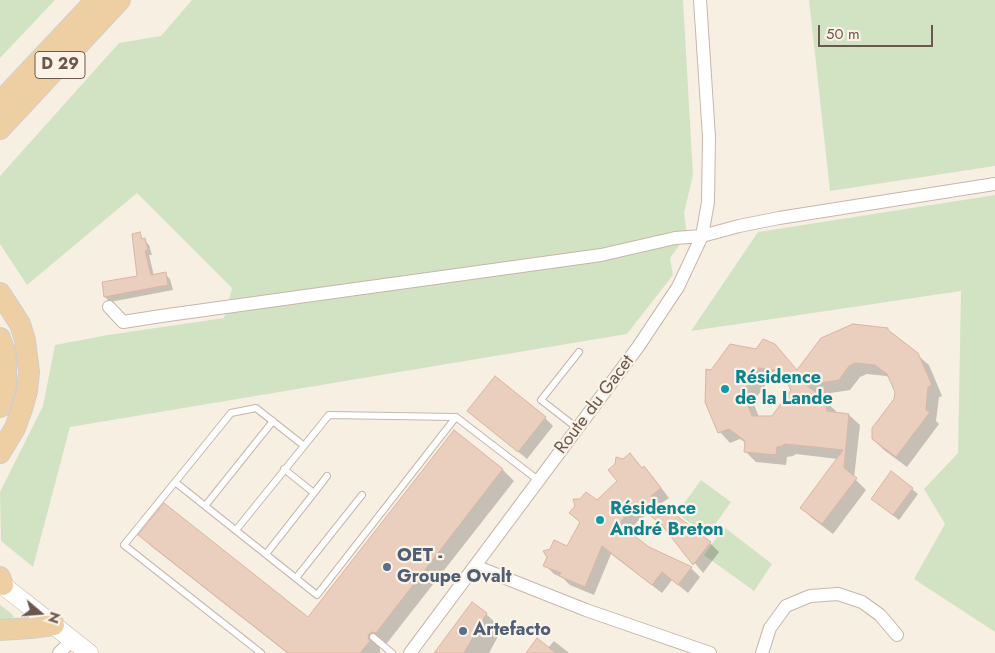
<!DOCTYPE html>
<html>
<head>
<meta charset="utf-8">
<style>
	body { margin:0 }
	#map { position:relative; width:995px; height:653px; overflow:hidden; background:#f8efe3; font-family:Jost,sans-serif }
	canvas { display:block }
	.north { position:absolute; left:15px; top:588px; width:50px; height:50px; -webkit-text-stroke:4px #fcf3e8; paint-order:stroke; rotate:108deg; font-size:14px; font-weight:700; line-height:20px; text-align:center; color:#6c574d }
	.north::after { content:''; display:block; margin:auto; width:18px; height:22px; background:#6c574d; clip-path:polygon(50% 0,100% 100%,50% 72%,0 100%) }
	.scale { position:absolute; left:818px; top:25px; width:115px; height:22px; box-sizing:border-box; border:2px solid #6c574d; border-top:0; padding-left:6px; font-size:15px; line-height:18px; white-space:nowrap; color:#6c574d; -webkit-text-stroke:4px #fcf3e8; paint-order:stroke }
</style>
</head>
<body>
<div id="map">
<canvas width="995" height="653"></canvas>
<div class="north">N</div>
<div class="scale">50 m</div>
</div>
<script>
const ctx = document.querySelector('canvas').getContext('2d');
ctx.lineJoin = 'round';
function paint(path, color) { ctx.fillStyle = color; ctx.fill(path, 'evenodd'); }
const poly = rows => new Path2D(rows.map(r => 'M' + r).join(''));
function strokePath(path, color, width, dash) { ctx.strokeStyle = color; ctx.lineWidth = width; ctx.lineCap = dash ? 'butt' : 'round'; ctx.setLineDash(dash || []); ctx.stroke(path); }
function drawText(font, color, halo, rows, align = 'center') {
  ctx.font = font + ' Jost,sans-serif'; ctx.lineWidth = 4.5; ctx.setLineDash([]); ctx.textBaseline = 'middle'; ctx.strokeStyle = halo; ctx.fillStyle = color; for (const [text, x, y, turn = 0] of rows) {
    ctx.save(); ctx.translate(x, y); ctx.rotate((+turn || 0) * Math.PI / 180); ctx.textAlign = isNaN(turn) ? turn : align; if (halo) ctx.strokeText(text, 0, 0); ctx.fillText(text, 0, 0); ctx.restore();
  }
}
paint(poly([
	[0,0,55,0,0,58],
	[192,0,683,0,693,175,684,213,687,235,670,258,673,275,627,334,70,427,33,567,1,541,0,492,43,406,55,345,108,335,224,318,232,288,137,193,27,285,0,244,0,176,119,43,161,36],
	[809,0,995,0,995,166,830,191],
	[995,195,995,632,914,579,945,524,924,489,958,453,961,291,691,331,758,232],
	[701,480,731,502,707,536,677,513],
	[724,527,772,564,754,591,704,555],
	[0,605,11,613,14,617,9,620,0,621]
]), '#d2e3c4');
paint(poly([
	[144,240,149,245,152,255,149,255,154,276,165,274,170,279,173,290,110,302,105,297,139,277],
	[887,329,929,365,942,396,939,397,936,421,939,424,907,467,884,450,873,439,895,399,896,391,890,378,886,376,867,374,860,377,850,390,818,395,836,411,836,413,849,415,860,425,854,478,866,490,833,534,812,518,802,508,838,459,796,454,793,456,787,457,786,465,756,462,745,451,746,443,740,439,730,443,720,432,711,371,756,350,774,345,798,371],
	[770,379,788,381,793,390,773,418,759,417,753,402],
	[469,411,545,418,553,426,527,459],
	[454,432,503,470,514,481,387,643,383,643,380,645,380,653,287,653,151,546,140,535,309,618],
	[630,455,643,469,644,468,653,477,669,498,660,504,710,543,719,552,703,573,667,529,648,514,637,522,629,533,648,548,691,568,700,577,688,593,672,580,662,593,611,554,594,595,570,585,563,578,554,574,545,565,567,547,581,523,571,513,597,502,618,481,623,460],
	[912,489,918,494,899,520,878,504],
	[486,614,502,629,489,653,435,653],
	[554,641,569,653,528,653,548,648]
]), '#0003');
const building = poly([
	[140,232,142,239,145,238,148,250,145,251,151,275,166,272,168,285,104,297,102,282,137,276,132,234,140,232],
	[853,324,888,328,888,330,918,353,932,385,928,387,926,410,930,412,896,457,872,439,872,428,894,399,895,392,887,374,875,365,855,363,849,366,839,380,806,385,825,399,827,411,849,414,844,468,857,478,822,524,800,508,843,450,785,444,782,446,777,447,776,455,744,452,745,441,729,429,718,433,705,402,706,369,711,370,730,344,756,349,763,339,775,344,797,370,821,338,853,324],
	[759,368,781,371,791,390,772,416,752,416,743,391,759,368],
	[495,376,546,417,518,452,467,411,495,376],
	[454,430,503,469,376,633,372,632,369,634,368,638,370,641,360,653,288,653,138,535,164,503,308,617,454,430],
	[630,453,642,468,644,466,661,488,651,496,711,542,706,548,693,565,661,524,638,506,628,513,619,524,649,547,692,567,678,585,662,572,652,585,602,546,585,587,559,576,561,573,543,566,547,557,543,551,550,549,554,540,567,546,580,522,569,513,575,506,573,499,580,499,586,492,597,500,617,481,608,470,615,464,616,457,623,459,630,453],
	[891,471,913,488,893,515,871,499,891,471],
	[472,602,487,613,464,653,434,653,472,602],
	[537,638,556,653,526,653,537,638]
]);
paint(building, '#eacebe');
strokePath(building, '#dab4a1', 1);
const service = poly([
	[577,428,541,400,579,352],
	[175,482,317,595,456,417,538,480],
	[314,493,327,476],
	[205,506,273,421],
	[236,530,329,415,456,417],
	[266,554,314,493,284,469],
	[296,578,362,495],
	[373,637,392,653],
	[261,653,124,545,231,413,256,408,303,445]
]);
const minor = poly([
	[109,307,123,322,161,316,601,255,675,238,702,236,739,226,779,218,995,184],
	[475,566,586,610,710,653],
	[59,653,72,640],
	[410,653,638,347,678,287,702,236,708,202,709,137,700,0],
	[762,653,770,628,786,606,810,596,838,594,862,602,880,615,897,635]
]);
const secondary = poly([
	[0,583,89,653]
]);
const primary = poly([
	[0,102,96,0],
	[0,129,120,0],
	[0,293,20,324,25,340,29,372,27,391,22,409,15,428,0,453],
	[0,338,5,352,6,367,6,385,0,407],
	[0,577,3,585],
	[0,630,31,628,54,625]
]);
strokePath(service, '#c7b6ac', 8);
strokePath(minor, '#c7b6ac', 14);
strokePath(secondary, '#cab6aa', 19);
strokePath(primary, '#d3cdca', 22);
strokePath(service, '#fff', 6);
strokePath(minor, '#fff', 12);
strokePath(secondary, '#fff', 18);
strokePath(primary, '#eecfa4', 20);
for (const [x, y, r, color] of [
	[725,389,5,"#0f9aa8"],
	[600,520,5,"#0f9aa8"],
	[387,567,5,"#5c6f8a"],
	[463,631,5,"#5c6f8a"]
]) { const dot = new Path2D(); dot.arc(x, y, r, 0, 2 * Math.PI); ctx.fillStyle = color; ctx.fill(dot); strokePath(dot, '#fcf3e8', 2); }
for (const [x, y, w] of [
	[60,65,50]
]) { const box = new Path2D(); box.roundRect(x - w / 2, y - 13.5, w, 27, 4); ctx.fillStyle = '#fcf3e8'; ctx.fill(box); strokePath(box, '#6c574d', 1); }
drawText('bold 16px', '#6c574d', null, [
	["D 29",60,65]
]);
drawText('bold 18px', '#0d838f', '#fcf3e8', [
	["Résidence",735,379],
	["de la Lande",735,400],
	["Résidence",610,510],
	["André Breton",610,531]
], 'left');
drawText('18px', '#6c574d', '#fcf3e8', [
	["Route du Gacet",595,405,-53]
]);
drawText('bold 18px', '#4e5e75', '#fcf3e8', [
	["OET -",397,557],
	["Groupe Ovalt",397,578],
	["Artefacto",473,631]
], 'left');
</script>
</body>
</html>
